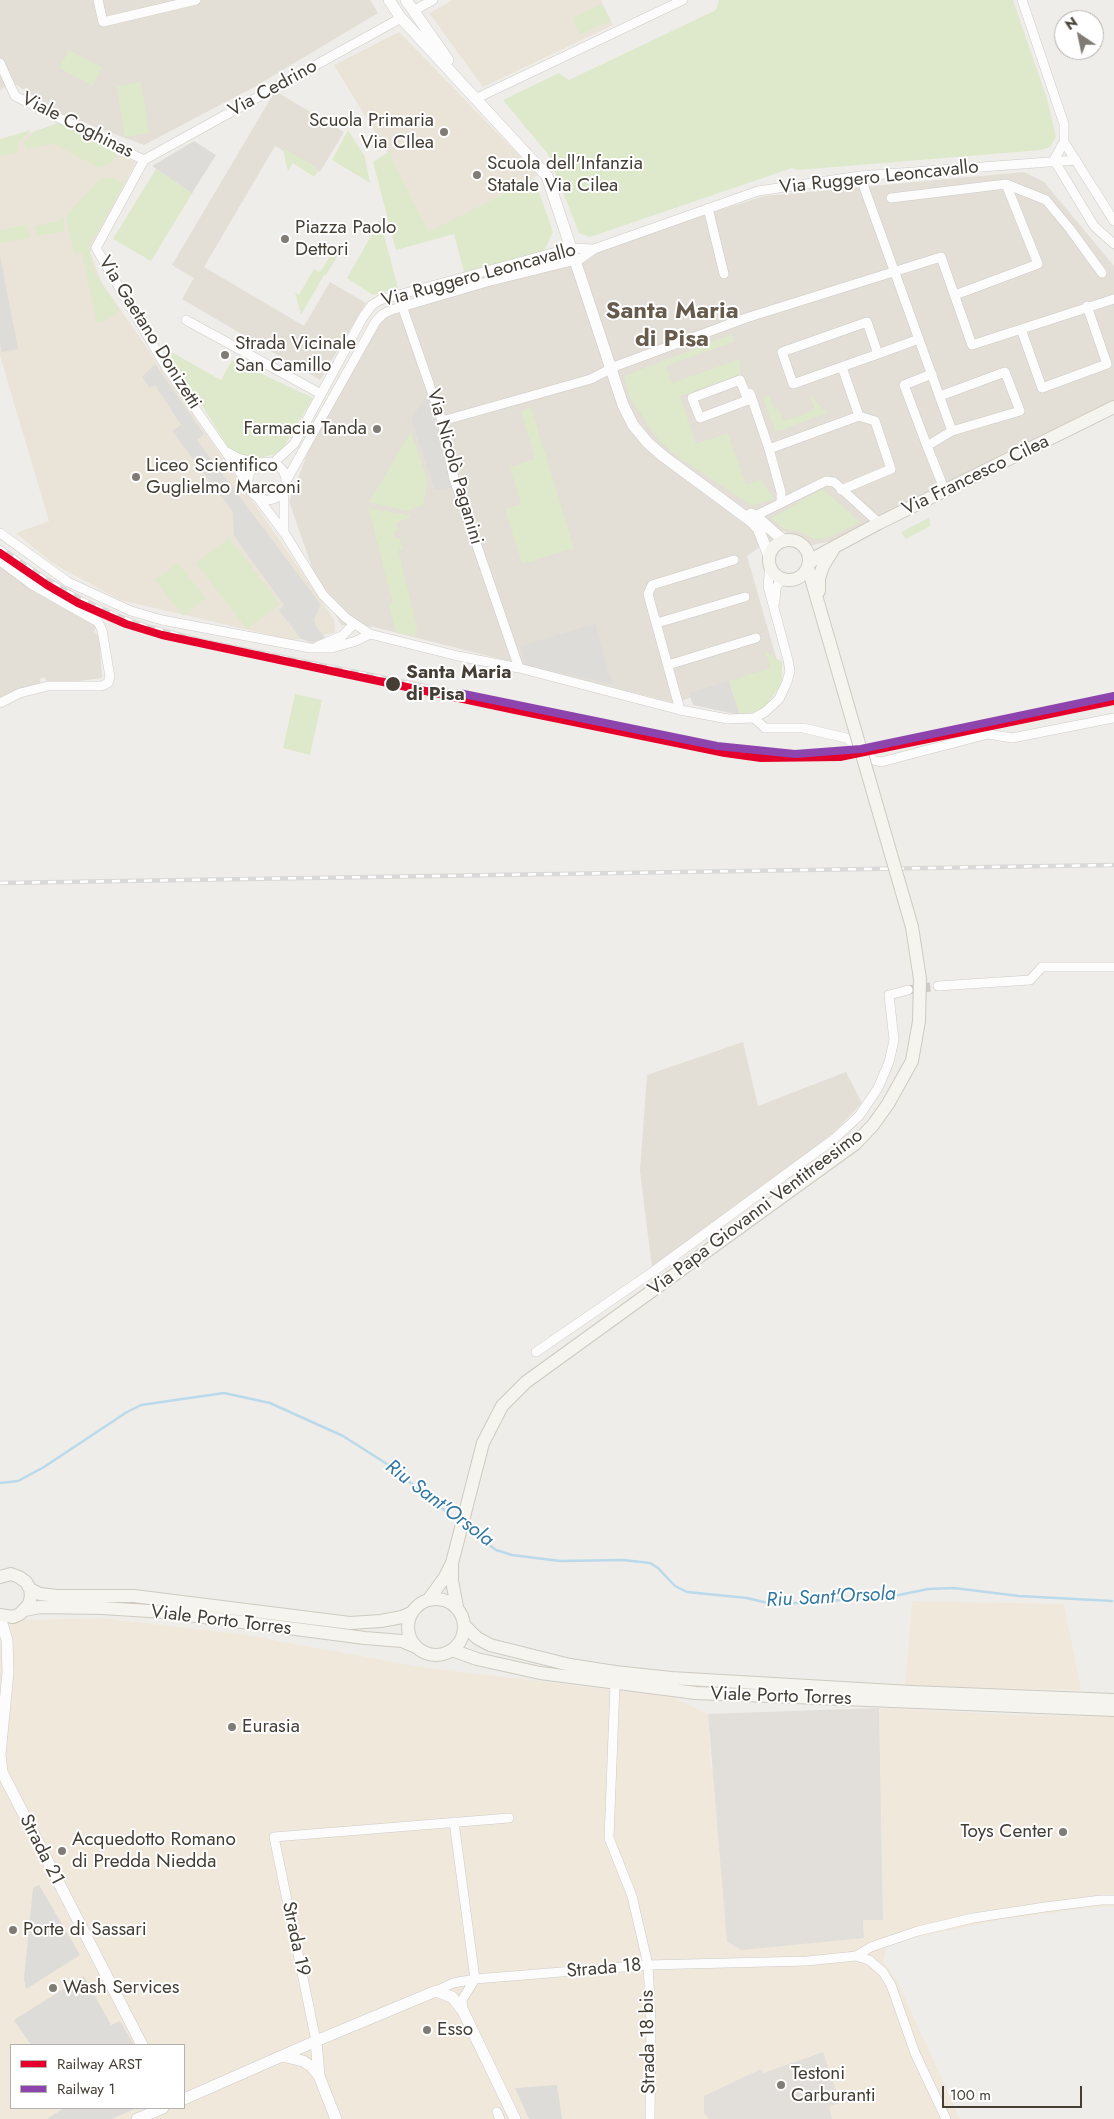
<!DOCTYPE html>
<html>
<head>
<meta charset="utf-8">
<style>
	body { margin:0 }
	#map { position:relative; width:1114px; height:2119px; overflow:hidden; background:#efede9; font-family:Jost,sans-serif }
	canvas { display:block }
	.legend { position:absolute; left:10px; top:2044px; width:175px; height:65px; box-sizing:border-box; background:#fff; border:1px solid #b4b2ae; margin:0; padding:6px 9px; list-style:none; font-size:15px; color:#443e35 }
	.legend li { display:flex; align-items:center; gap:10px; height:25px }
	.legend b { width:25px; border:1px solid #b4b2ae }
	.north { position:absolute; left:1054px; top:10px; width:50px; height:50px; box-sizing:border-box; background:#fff; border:1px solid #b4b2ae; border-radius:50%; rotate:326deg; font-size:14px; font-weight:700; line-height:20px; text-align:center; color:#443e35 }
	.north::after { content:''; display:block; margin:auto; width:18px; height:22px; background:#807b74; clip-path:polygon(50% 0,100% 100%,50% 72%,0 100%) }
	.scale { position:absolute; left:942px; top:2086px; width:140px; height:22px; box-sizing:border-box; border:2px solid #443e35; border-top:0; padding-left:6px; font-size:15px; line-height:18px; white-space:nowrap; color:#443e35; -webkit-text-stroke:4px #fff; paint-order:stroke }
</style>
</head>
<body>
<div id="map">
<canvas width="1114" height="2119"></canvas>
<ul class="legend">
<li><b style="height:6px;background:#e4002b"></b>Railway ARST</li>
<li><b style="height:6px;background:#8e44ad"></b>Railway 1</li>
</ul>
<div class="north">N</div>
<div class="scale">100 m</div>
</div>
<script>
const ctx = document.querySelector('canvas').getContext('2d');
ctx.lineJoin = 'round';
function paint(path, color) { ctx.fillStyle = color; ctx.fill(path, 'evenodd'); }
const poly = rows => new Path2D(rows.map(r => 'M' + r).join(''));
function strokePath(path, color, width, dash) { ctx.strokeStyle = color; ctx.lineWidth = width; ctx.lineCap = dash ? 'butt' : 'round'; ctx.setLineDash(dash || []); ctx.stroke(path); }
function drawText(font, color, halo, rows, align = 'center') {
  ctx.font = font + ' Jost,sans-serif'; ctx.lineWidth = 4; ctx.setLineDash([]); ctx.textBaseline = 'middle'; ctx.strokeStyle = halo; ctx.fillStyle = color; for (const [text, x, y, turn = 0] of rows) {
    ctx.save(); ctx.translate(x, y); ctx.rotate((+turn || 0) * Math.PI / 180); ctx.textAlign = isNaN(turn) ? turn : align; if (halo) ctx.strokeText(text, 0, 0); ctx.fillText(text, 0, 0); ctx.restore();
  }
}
paint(poly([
	[0,0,370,0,378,13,256,86,144,145,61,114,12,82,0,90],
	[275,91,344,132,320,172,275,146,204,267,304,326,330,282,366,303,320,380,182,299,194,278,172,265],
	[1024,172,1044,182,1114,266,1114,400,1015,452,832,541,812,545,783,531,747,556,779,668,675,703,374,627,341,625,316,579,289,501,324,411,380,319,764,196],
	[0,566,59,606,94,624,96,627,94,631,97,635,99,635,102,678,55,684,48,682,44,677,40,679,40,684,0,698],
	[743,1042,758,1106,846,1072,862,1103,827,1139,652,1268,640,1171,647,1075]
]), '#e3ded6');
paint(poly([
	[912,1601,1064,1604,1081,1690,905,1686],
	[101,1618,240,1634,421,1667,672,1697,708,1714,711,1767,864,1938,863,1920,883,1919,879,1708,1016,1715,1114,1717,1114,1907,1096,1907,1004,1919,902,1940,887,1945,883,1962,896,1978,960,2119,832,2119,829,2107,840,2103,822,2052,763,2073,761,2069,704,2113,709,2119,0,2119,0,1621],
	[11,2045,184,2045,184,2108,11,2108]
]), '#f1e8dc');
paint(poly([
	[879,1708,883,1920,863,1920,864,1938,742,1950,727,1942,708,1714],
	[823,2052,840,2103,829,2107,832,2119,709,2119,704,2113,704,2096,761,2069,763,2073]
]), '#e2deda');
paint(poly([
	[453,0,601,0,613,25,483,87,429,13],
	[399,32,538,175,429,233,387,152,334,65],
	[57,126,136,162,90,252,102,283,334,619,335,633,292,640,120,600,52,563,16,533,49,521,0,356,0,139]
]), '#eae4d8');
paint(poly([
	[719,0,1013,0,1048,102,1056,137,1050,147,1041,150,798,170,792,168,590,237,579,233,548,154,503,100,559,73,569,80,716,10],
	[602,4,610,21,580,35,572,18],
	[69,50,102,67,93,86,59,68],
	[141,82,149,133,124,137,117,86],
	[59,123,87,137,118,152,111,163,97,167,54,144,28,149,24,143,35,131],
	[31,130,18,142,18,153,0,156,0,139],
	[348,130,365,157,370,183,332,160],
	[286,149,316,167,315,168,318,171,314,177,293,163,288,171,283,150],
	[392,150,393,152,390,154,429,232,534,178,553,232,544,251,464,272,454,234,396,250,373,162],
	[156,169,193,192,151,261,113,239],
	[112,177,124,184,89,247,94,272,120,311,107,320,97,323,82,253,74,253,66,218,68,216,68,213,99,180],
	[63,217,65,231,37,236,35,226,60,221,60,218],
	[380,220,398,288,373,295,347,278],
	[27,225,30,238,0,243,0,230],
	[333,252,338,255,326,275,324,275,301,315,295,292,299,295,314,269,320,272],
	[732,334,734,342,666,366,672,383,740,359,740,375,680,396,696,444,728,433,746,485,761,480,774,499,752,506,672,453,657,438,629,396,624,376],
	[166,349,221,380,232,360,313,398,283,448,275,454,260,458,243,455,230,450],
	[809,394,827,413,779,431,775,430,763,398,769,395,774,409,779,408,784,421,815,410],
	[531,407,574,548,522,564,505,509,521,504,510,467,535,459,521,411],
	[411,431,428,482,423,505,407,511,369,502],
	[823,489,860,522,828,538,814,539,801,532,784,529,771,518],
	[368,508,409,515,410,518,396,523,398,530,394,532,396,538,400,538,403,549,398,550,417,627,415,637,396,632,389,605,393,604],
	[929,518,930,526,906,539,901,532],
	[229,538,280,604,247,629,196,563],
	[178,563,206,598,183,616,155,580],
	[765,651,782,662,782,679,779,688,765,706,755,712,740,715,729,681,770,668],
	[295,694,322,700,310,755,283,748]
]), '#dde9ca');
paint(poly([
	[194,141,216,155,192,193,152,166],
	[0,255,18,349,2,352,0,344],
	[155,364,204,434,197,440,321,605,314,619,316,626,326,639,312,643,301,639,279,610,284,605,234,536,233,512,172,431,181,425,155,385,150,388,142,377],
	[428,395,455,487,435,490,411,418],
	[595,624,612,684,526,665,520,646],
	[729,681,740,715,693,705,689,693],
	[39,1885,80,1955,26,1989,24,1979,33,1888],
	[84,1976,111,2025,120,2021,134,2045,31,2045,14,2020],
	[557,2085,562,2119,529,2119,515,2088],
	[64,2108,137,2108,111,2119,47,2119]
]), '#dedcd8');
strokePath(poly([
	[0,1483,18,1481,44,1467,127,1412,141,1405,224,1393,270,1403,343,1436,387,1464,458,1521],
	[466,1528,496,1550,512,1555,560,1561,623,1560,650,1563,658,1568,675,1586,687,1592,747,1598,768,1603,807,1603,899,1595,928,1589,954,1588,1019,1596,1112,1601]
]), '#badaeb', 2.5);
strokePath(poly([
	[908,990,938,986]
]), '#cdcac5', 9, [9, 4.5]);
const minor = poly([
	[98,0,103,22,196,0],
	[1022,0,1064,124,1064,142,1114,221],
	[413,11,433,0],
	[0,63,15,96,144,160],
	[475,99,683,0],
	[144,160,96,248,166,367,248,484],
	[144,160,401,18],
	[1054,160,1094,226,1114,244],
	[1054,160,1064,142],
	[860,176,952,431,927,446,945,491],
	[891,198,1006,184,1046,200,1070,229,1102,273],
	[708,208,724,274],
	[955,295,1038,264,1006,184],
	[401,303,442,421,454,479,519,668],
	[186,320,321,394],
	[1021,329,1042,388,1107,364,1087,306],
	[878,354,867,322,782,352,793,384,878,354,919,339],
	[842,367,859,416],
	[740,380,748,400,700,418,692,398,740,380],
	[750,393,769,449,781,492,781,503],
	[940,396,1005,372,1020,411,952,431],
	[442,421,591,379,616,366,746,318,941,257,972,345,1114,299],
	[927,446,904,385,932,374],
	[769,449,859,416],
	[227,452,240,459,262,463],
	'248 481a19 19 0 1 1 38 0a19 19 0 1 1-38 0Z',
	[273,463,294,444,363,317,372,305,380,300,571,248,594,249],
	[286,481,376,321,383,314,391,310,487,282,580,259,594,249,758,191,860,176,1076,160],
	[284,490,284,533],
	[841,490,891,469,875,421,859,416],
	[258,498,285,534,323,595,346,618,370,634,458,656,519,668,680,710,728,719,754,718,765,712,779,699,787,682,790,671,788,660,768,586,770,565],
	[755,516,826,481,834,482,879,523],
	[0,533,68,582,131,611,162,620,310,648,332,648,356,641,370,634],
	[0,561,31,584,98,622,102,630,110,677,108,683,102,686,48,686,20,693,0,703],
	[775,602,776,588,781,579],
	[657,623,745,597],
	[318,646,342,636,354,624],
	[668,665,756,638],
	[680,710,648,594,652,585,734,560],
	[754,718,765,728,803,728,846,738,861,749,873,760,881,762,988,734,1012,738,1114,718],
	[938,986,1030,980,1042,967,1114,967],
	[536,1352,654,1271,834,1139,859,1116,878,1088,889,1062,894,1040,889,995,908,990],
	[615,1684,609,1838,632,1896,648,1965,651,2021,650,2119],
	[454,1822,475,1979,462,2000,463,2011],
	[856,1956,871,1947,918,1931,973,1918,1045,1907,1101,1900,1114,1900],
	[436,1991,453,1983,475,1979,648,1965,807,1961,856,1956,869,1960,883,1972,891,1985,915,2053,946,2119],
	[316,2041,274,1837,509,1818],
	[497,2112,500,2119]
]);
const tertiary = poly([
	[389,0,401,18,547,176,623,405,633,425,648,443,663,456,751,521,758,528,769,556],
	[406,0,448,60],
	[751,514,758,518,784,541],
	[0,1617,7,1640,8,1672,0,1755,2,1772,142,2045],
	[316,2041,319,2076,336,2119],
	[282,2056,303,2061,312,2067,319,2076],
	[184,2099,316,2041,436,1991,452,1997,463,2011,515,2119],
	[137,2119,163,2108]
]);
const secondary = poly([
	'769 560a20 20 0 1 1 40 0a20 20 0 1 1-40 0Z',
	[808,565,816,557,838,545,879,523,1114,407],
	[808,568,844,692],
	[819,591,819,578,823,566,833,550],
	[452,1565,452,1581,457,1607],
	[0,1577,11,1574,19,1577,26,1582,30,1589,31,1596,29,1604,20,1614,13,1617,0,1615],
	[30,1589,40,1594,57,1596,134,1596,350,1623,381,1621,402,1617,411,1613],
	'408 1627a28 28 0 1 1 56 0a28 28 0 1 1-56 0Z',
	[429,1599,445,1577,452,1563,483,1443,502,1406,526,1382,855,1144,873,1125,888,1104,912,1061,919,1021,920,979,912,927],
	[25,1610,40,1607,102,1608,165,1612,365,1638,402,1641,416,1647],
	[465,1626,477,1638,490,1645,570,1665,615,1672,671,1678,911,1692,1114,1700],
	[452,1650,477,1659,540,1673,696,1693,1114,1710]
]);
strokePath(minor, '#cdcbc7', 10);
strokePath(tertiary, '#cdcbc7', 12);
strokePath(secondary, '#cecac0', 14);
strokePath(minor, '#fdfcfc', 9);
strokePath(tertiary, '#fdfcfc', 11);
strokePath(secondary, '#f6f4ee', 12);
const rail = poly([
	[0,547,45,578,82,599,114,614,146,626,204,641,459,693],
	[0,883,1114,865]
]);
strokePath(rail, '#d9d9d8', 4.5);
strokePath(rail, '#fff', 2.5, [8]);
const secondaryBridge = poly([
	[844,692,912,927]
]);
strokePath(secondaryBridge, '#cecac0', 14, []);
strokePath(secondaryBridge, '#f6f4ee', 12);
strokePath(poly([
	[0,553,47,585,78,603,126,624,162,635,515,710,725,753,761,758,840,757,1114,701]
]), '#e4002b', 8);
strokePath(poly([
	[459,693,717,746,795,754,861,749,1114,696]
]), '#8e44ad', 8);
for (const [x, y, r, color] of [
	[444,132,5,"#807b74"],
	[477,175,5,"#807b74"],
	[285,239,5,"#807b74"],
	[225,355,5,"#807b74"],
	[377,429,5,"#807b74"],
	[136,477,5,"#807b74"],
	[393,684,8,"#443e35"],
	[232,1727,5,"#807b74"],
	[1063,1832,5,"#807b74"],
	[62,1851,5,"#807b74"],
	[13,1930,5,"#807b74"],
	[53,1988,5,"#807b74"],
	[427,2030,5,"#807b74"],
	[781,2085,5,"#807b74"]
]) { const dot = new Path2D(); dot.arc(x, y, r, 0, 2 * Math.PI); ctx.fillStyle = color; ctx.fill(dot); strokePath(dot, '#fff', 2); }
drawText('19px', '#443e35', '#fff', [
	["Via Cedrino",273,89,-29],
	["Viale Coghinas",77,126,27],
	["Via Ruggero Leoncavallo",879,178,-6],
	["Via Ruggero Leoncavallo",479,276,-15],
	["Via Gaetano Donizetti",149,333,58],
	["Via Nicolò Paganini",454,467,74],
	["Via Francesco Cilea",976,476,-26],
	["Via Papa Giovanni Ventitreesimo",756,1213,-37],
	["Viale Porto Torres",221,1621,7],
	["Viale Porto Torres",781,1697,2],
	["Strada 21",41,1850,63],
	["Strada 19",295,1939,78],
	["Strada 18",604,1969,-5],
	["Strada 18 bis",649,2042,-91]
]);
drawText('19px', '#443e35', '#fff', [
	["Scuola Primaria",434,121,"right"],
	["Via CIlea",434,143,"right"],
	["Scuola dell'Infanzia",487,164],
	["Statale Via Cilea",487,186],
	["Piazza Paolo",295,228],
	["Dettori",295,250],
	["Strada Vicinale",235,344],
	["San Camillo",235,366],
	["Farmacia Tanda",367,429,"right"],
	["Liceo Scientifico",146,466],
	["Guglielmo Marconi",146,488],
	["Eurasia",242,1727],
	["Toys Center",1053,1832,"right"],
	["Acquedotto Romano",72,1840],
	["di Predda Niedda",72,1862],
	["Porte di Sassari",23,1930],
	["Wash Services",63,1988],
	["Esso",437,2030],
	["Testoni",791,2074],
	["Carburanti",791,2096]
], 'left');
drawText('bold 19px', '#443e35', '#fff', [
	["Santa Maria",406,673],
	["di Pisa",406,695]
], 'left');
drawText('italic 20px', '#3278a3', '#fff', [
	["Riu Sant'Orsola",439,1504,37],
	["Riu Sant'Orsola",831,1598,-3]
]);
drawText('bold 24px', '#665b4d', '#fff', [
	["Santa Maria",672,312],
	["di Pisa",672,340]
]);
</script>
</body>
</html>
